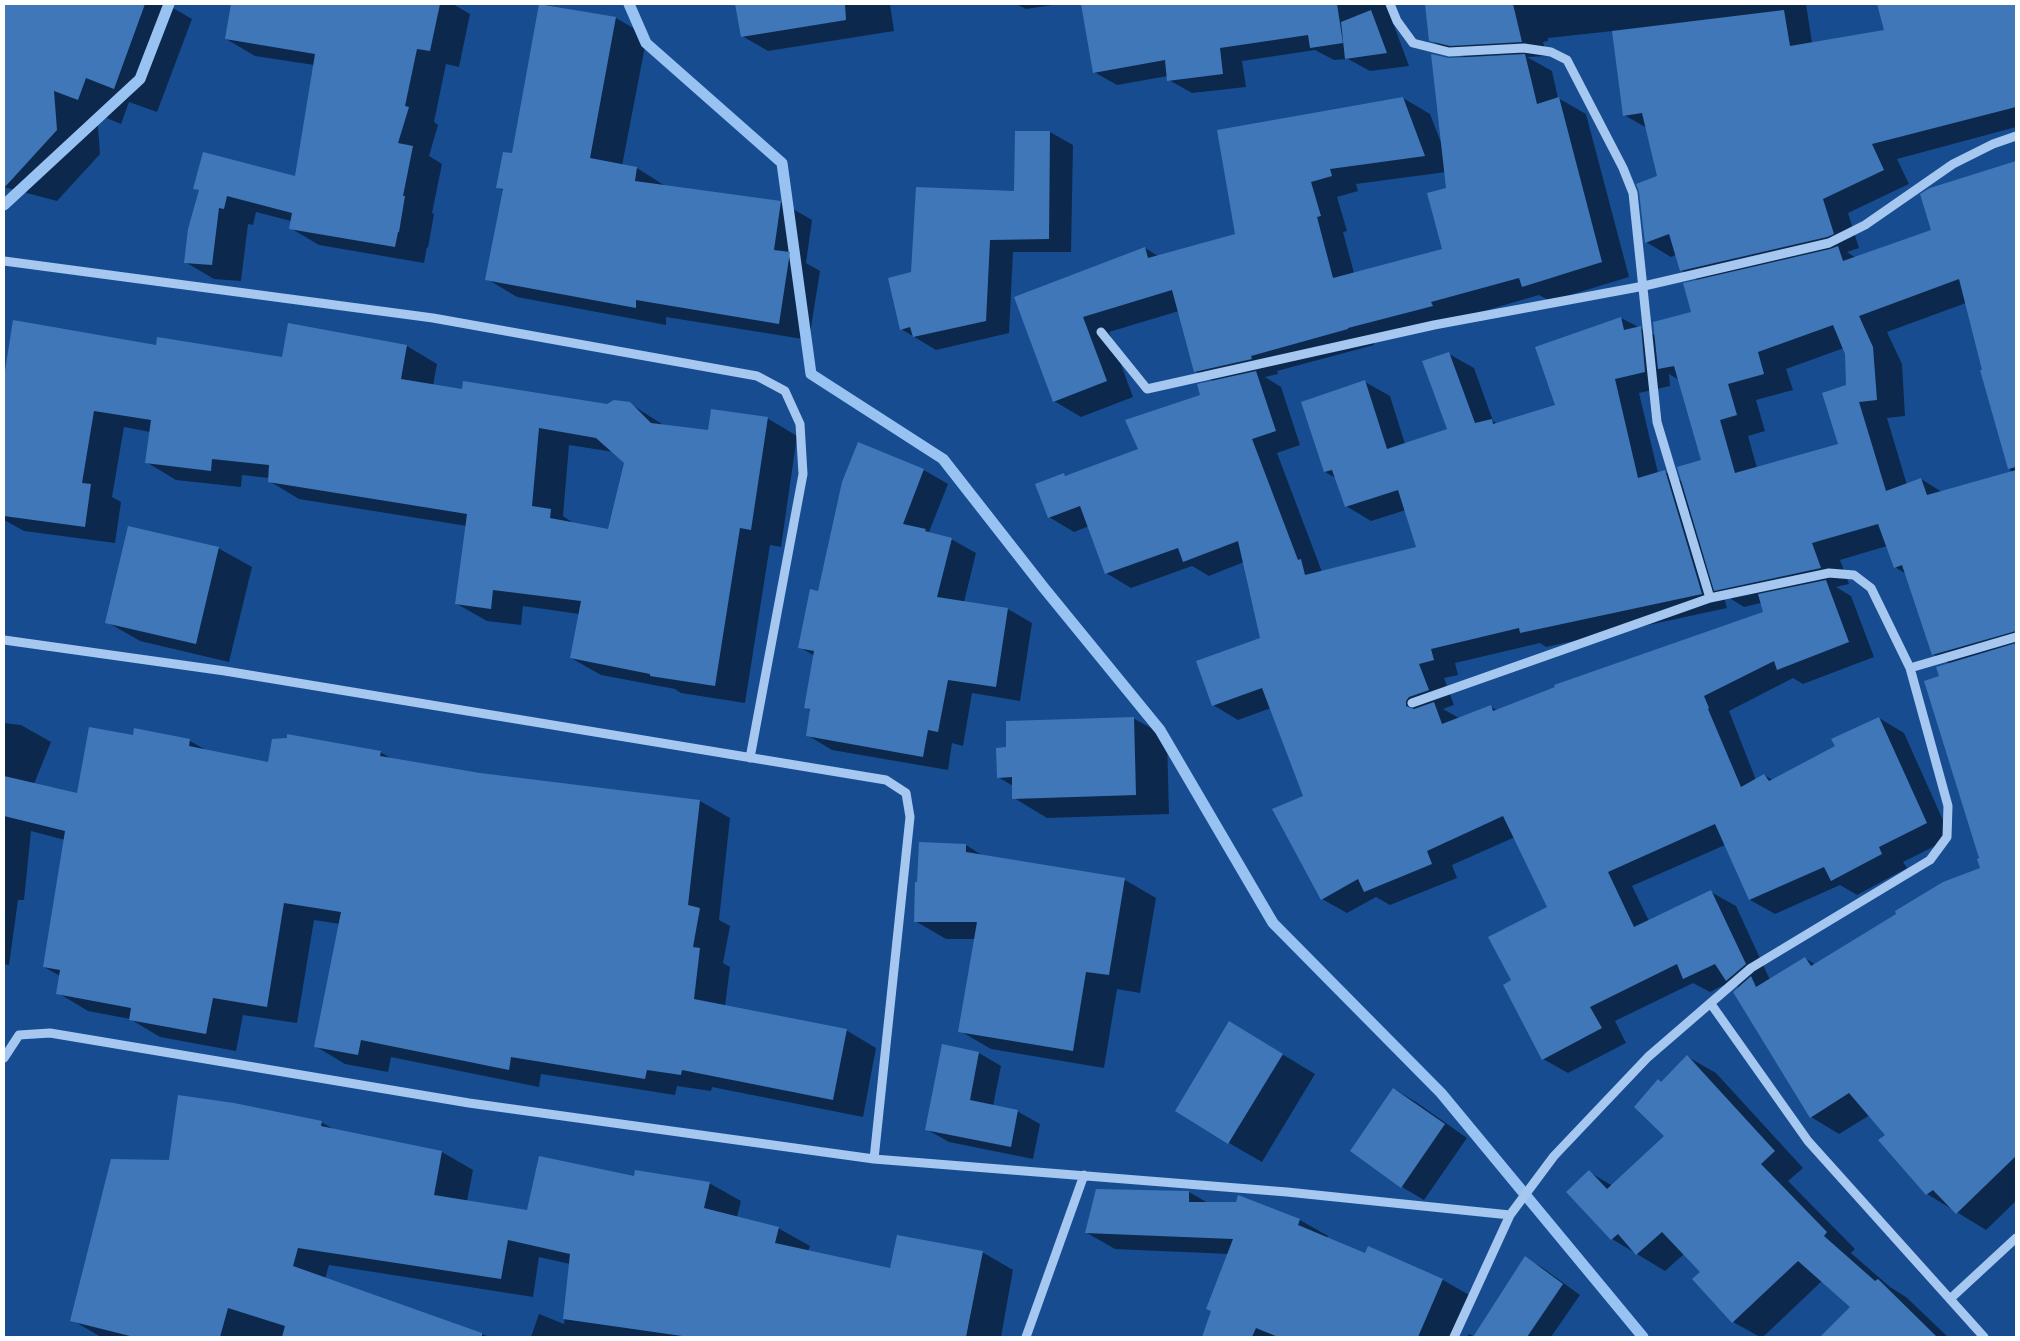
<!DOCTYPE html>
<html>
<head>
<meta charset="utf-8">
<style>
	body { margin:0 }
	#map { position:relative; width:2020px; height:1341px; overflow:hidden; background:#174d90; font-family:"Fira Sans",sans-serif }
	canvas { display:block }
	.frame { position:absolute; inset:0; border:5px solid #fff; pointer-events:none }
</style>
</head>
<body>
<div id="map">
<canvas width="2020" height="1341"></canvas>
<div class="frame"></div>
</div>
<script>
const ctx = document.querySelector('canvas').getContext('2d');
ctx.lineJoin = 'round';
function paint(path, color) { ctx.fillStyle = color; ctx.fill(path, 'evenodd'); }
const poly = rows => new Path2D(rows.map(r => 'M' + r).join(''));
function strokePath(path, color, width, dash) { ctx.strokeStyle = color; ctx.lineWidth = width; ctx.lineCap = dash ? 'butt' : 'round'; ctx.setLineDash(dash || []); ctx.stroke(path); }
paint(poly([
	[4,4,166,4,192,19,157,112,129,102,121,124,97,114,100,154,57,201,4,187],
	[232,4,453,4,470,14,459,67,446,64,434,122,438,125,429,156,442,164,432,213,434,214,428,248,427,247,424,263,319,245,290,228,291,221,256,212,253,225,248,224,241,281,214,279,185,262,200,191,194,188,296,178,314,65,255,56,226,39],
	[541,4,616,18,647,36,622,166,637,168,667,187,781,202,812,220,806,263,820,271,809,340,666,317,666,325,517,297,487,279,504,191,497,187,513,155],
	[737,4,890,4,894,31,768,51,742,36],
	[1016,4,1059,4,1026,9],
	[1082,4,1386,4,1409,66,1370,71,1348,59,1334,60,1315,50,1242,61,1246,87,1192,93,1169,80,1168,76,1117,85,1094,72],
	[1426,4,1806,4,1812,43,2016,9,2016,127,1897,159,1909,184,1848,213,1859,248,1847,252,1856,258,1932,230,1931,189,2016,163,2016,1201,1986,1230,1927,1194,1880,1140,1887,1135,1870,1115,1839,1134,1811,1117,1740,988,1730,982,1710,992,1693,983,1615,1021,1626,1043,1568,1073,1543,1059,1513,981,1549,907,1515,837,1452,865,1457,878,1390,905,1376,897,1347,913,1322,899,1305,796,1271,708,1238,720,1213,705,1261,639,1244,562,1209,576,1192,566,1131,588,1106,573,1089,526,1074,532,1049,517,1064,475,1067,476,1140,450,1202,396,1214,382,1195,371,1179,311,1109,332,1133,397,1081,417,1054,401,1016,298,1145,248,1158,256,1237,235,1403,98,1430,114,1442,145,1449,60,1469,58,1456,55,1430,40],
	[1613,31,1624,115,1647,128,1659,177,1646,242,1671,257,1676,255,1681,270,1699,281,1693,313,1656,336,1621,318,1557,406,1498,424,1493,421,1474,368,1449,354,1448,429,1405,444,1390,396,1365,382,1325,472,1336,478,1346,506,1371,521,1406,510,1418,548,1322,572,1277,453,1300,445,1281,387,1265,377,1278,374,1277,371,1374,345,1374,343,1539,295,1550,301,1629,277,1586,114,1558,98,1552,71,1527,57,1547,56,1543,42,1548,41,1548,38],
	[1446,172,1448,189,1444,250,1354,273,1343,232,1347,231,1337,197,1358,191,1356,184],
	[1966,303,1983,370,1981,371,2011,472,1942,492,1921,479,1907,485,1887,418,1905,416,1902,364,1887,332],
	[1844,348,1847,354,1847,386,1839,445,1757,468,1748,436,1765,431,1756,400,1793,390,1786,369],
	[1669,374,1679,380,1702,461,1683,482,1665,472,1658,473,1639,393,1670,386],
	[1887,546,1895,567,1906,574,1933,654,1950,664,1941,677,1981,869,1816,965,1805,958,1770,980,1736,906,1711,892,1649,921,1632,886,1725,845,1750,900,1775,914,1840,885,1857,895,1907,868,1903,862,1951,838,1904,733,1879,718,1837,746,1773,780,1764,775,1756,780,1729,711,1793,678,1803,684,1874,657,1851,596,1836,587,1849,584,1840,560],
	[1723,594,1744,607,1761,603,1764,613,1497,710,1491,707,1459,718,1443,709,1454,705,1444,678,1458,675,1455,663,1540,643,1546,647,1727,608],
	[1016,132,1050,132,1073,145,1071,252,1013,252,1009,333,936,350,901,329,913,273,1015,193],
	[14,321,157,346,283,358,289,325,407,346,437,364,433,386,463,391,607,405,629,403,665,426,709,432,767,418,797,436,781,547,770,545,745,703,681,693,675,689,601,675,571,658,579,614,523,606,521,625,487,621,457,604,467,526,299,499,269,481,269,478,242,475,241,487,176,480,146,462,150,432,124,427,112,497,121,502,115,543,24,531,4,520,4,442,6,429,4,428,4,385],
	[569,445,614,452,625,462,609,530,575,524,563,516],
	[924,470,948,484,929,532,951,539,976,553,964,602,1008,609,1032,623,1020,701,972,693,963,746,952,743,948,770,832,750,807,735,811,711,805,707,815,656,799,647,819,593],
	[218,548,252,567,229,662,140,641,107,622],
	[1133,718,1167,737,1169,814,1047,818,1014,798,1013,786,998,777,1007,749],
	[4,723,21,725,51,742,34,784,78,795,134,737,135,730,190,741,208,751,269,763,380,752,394,760,479,774,700,801,730,818,719,920,730,926,723,963,730,967,725,1006,846,1030,876,1048,863,1117,712,1087,711,1091,677,1086,675,1095,541,1074,539,1087,391,1057,388,1072,345,1064,315,1046,340,924,314,920,297,1023,243,1015,236,1051,160,1037,130,1019,88,1011,58,993,60,976,44,967,65,840,31,831,24,900,18,900,9,965,4,964],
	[966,845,985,857,1125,880,1156,898,1140,993,1117,989,1104,1068,991,1049,960,1031,975,939,946,939,915,921],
	[1262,1042,1315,1074,1262,1162,1229,1143],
	[979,1053,1001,1066,993,1106,1017,1111,1040,1124,1033,1159,949,1142,926,1129],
	[1688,1057,1716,1073,1803,1168,1788,1181,1855,1249,1851,1253,1890,1287,1906,1297,1948,1337,1821,1337,1851,1307,1822,1281,1763,1337,1760,1337,1733,1322,1694,1280,1702,1272,1684,1254,1665,1271,1612,1239,1589,1172,1613,1186,1666,1136,1662,1083],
	[1394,1089,1416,1102,1467,1138,1424,1200,1402,1187],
	[321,1122,335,1130,442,1152,473,1170,467,1201,528,1211,635,1178,709,1183,741,1201,737,1217,778,1228,810,1246,808,1251,891,1269,982,1252,1013,1270,1001,1337,531,1337,539,1314,564,1324,570,1264,539,1257,533,1297,329,1265,325,1279,490,1337,101,1337,72,1320,170,1161],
	[1189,1192,1208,1203,1236,1204,1239,1196,1300,1220,1328,1236,1327,1238,1365,1254,1369,1247,1443,1280,1471,1296,1453,1337,1203,1337,1213,1311,1229,1254,1115,1249,1087,1233],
	[1525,1258,1543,1268,1580,1295,1551,1337,1475,1337],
	[1469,1334,1475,1337,1467,1337]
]), '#0007');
strokePath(poly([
	[629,4,646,43,782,163,811,374,943,459,1044,588,1160,730,1273,923,1441,1093,1643,1337],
	[4,205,140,79,169,4]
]), '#98c2f2', 11);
paint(poly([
	[4,4,145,4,114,89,86,78,78,100,54,91,57,130,4,188],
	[231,4,440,4,430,51,417,49,405,106,409,107,398,143,413,146,403,196,405,196,399,232,398,232,395,247,289,229,292,213,227,196,224,209,219,208,212,265,184,263,188,229,199,190,193,189,203,152,295,176,315,54,225,39],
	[539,4,616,17,590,158,637,167,635,181,781,201,774,250,790,252,779,324,636,300,636,308,485,280,503,189,496,188,503,152,512,153],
	[735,4,845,4,846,20,741,37],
	[1081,4,1337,4,1343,43,1310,48,1308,35,1220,48,1223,74,1167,81,1165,60,1093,73],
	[1425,4,1513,4,1522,42,1450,46,1429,41],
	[1877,4,2016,4,2016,107,1872,144,1884,170,1823,199,1834,234,1827,237,1680,271,1669,234,1645,243,1639,192,1636,184,1657,176,1642,113,1623,116,1612,31,1784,10,1790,46,1884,30],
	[1371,10,1387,53,1345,59,1341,22],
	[1431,54,1449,58,1525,54,1537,104,1559,97,1602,262,1522,287,1519,278,1431,302,1433,306,1348,328,1348,329,1251,356,1252,359,1194,372,1172,290,1083,317,1107,381,1053,402,1014,297,1145,247,1148,258,1235,234,1217,130,1403,97,1425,156,1330,169,1332,176,1311,182,1321,216,1317,217,1333,278,1442,249,1427,193,1446,188],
	[1015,131,1050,131,1049,239,990,240,986,321,913,337,910,327,900,330,888,278,911,272,916,187,1014,191],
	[2016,161,2016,467,2008,469,1980,370,1982,370,1959,279,1859,316,1873,347,1877,400,1859,402,1886,491,1921,478,1927,495,2016,470,2016,631,1932,655,1902,565,1894,568,1878,524,1812,543,1821,568,1714,591,1677,467,1701,460,1674,366,1658,369,1653,322,1691,312,1683,283,1830,249,1838,246,1843,261,1931,230,1920,194,1930,188],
	[1833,325,1845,354,1846,385,1822,393,1838,444,1735,473,1720,420,1737,415,1728,384,1764,374,1758,352],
	[1621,317,1624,330,1641,326,1645,372,1615,379,1638,478,1665,470,1702,594,1520,633,1519,628,1431,649,1434,660,1419,664,1429,690,1409,697,1406,701,1406,706,1414,709,1434,702,1442,724,1491,705,1493,711,1555,687,1554,685,1763,612,1758,594,1826,580,1849,642,1777,670,1774,661,1704,696,1709,708,1708,709,1741,787,1764,774,1769,781,1835,746,1831,739,1879,717,1927,823,1879,847,1882,854,1831,881,1824,867,1749,900,1715,824,1608,872,1634,927,1711,890,1746,964,1726,981,1715,964,1683,979,1677,964,1590,1007,1602,1028,1542,1060,1503,985,1511,980,1488,937,1547,907,1503,816,1427,851,1432,864,1364,892,1358,879,1321,900,1272,809,1303,796,1262,688,1212,706,1196,661,1260,638,1238,541,1183,562,1178,548,1105,574,1080,506,1048,518,1035,484,1064,473,1065,476,1138,449,1125,420,1200,395,1197,384,1256,371,1276,431,1252,439,1298,560,1301,559,1305,575,1416,547,1398,490,1345,507,1332,470,1324,472,1301,402,1365,380,1387,449,1447,429,1422,361,1449,352,1475,423,1492,419,1493,424,1555,405,1535,347],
	[13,320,156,345,157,337,282,357,288,323,407,345,401,379,462,389,463,381,607,404,614,400,630,402,651,423,708,430,711,409,768,417,751,530,740,528,715,686,650,676,650,674,570,658,581,601,493,590,491,609,455,604,467,514,268,482,269,465,212,459,211,471,145,463,151,420,94,411,82,483,91,484,85,527,4,516,4,377],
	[539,428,596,438,624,463,608,529,550,518,551,509,532,506],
	[858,442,924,469,903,524,926,529,925,531,952,538,937,597,1008,608,996,687,948,680,938,732,928,730,923,757,806,736,810,709,804,708,814,651,798,648,810,589,818,591,842,482],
	[128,526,219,547,196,644,105,623],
	[2016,643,2016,1156,1956,1214,1933,1190,1926,1195,1878,1140,1885,1135,1849,1093,1810,1118,1733,992,1751,976,1756,987,1805,957,1811,966,1896,914,1895,911,1943,882,1980,868,1977,859,1979,858,1924,681,1939,676,1936,667],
	[1134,717,1136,795,1012,799,1012,777,997,778,996,748,1006,747,1006,721],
	[89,727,133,735,134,728,190,739,189,746,268,762,272,739,287,738,287,734,381,751,380,756,480,773,700,800,688,905,700,908,693,947,700,948,694,999,847,1029,833,1100,682,1070,681,1075,647,1070,645,1079,511,1057,509,1070,361,1040,358,1055,314,1047,341,912,284,903,267,1007,213,998,206,1034,129,1020,131,1008,56,994,60,970,43,967,65,831,4,816,4,776,77,793],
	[919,842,966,844,966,852,1125,878,1109,975,1086,972,1073,1051,958,1032,977,922,914,922,915,882,917,882],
	[1229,1021,1283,1054,1228,1144,1175,1111],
	[942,1044,979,1052,970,1100,1018,1110,1011,1147,925,1130],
	[1687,1055,1775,1151,1761,1164,1827,1232,1824,1236,1875,1281,1878,1279,1937,1337,1820,1337,1850,1307,1798,1261,1732,1323,1692,1279,1700,1272,1662,1232,1636,1255,1618,1234,1611,1240,1566,1192,1589,1170,1607,1189,1664,1136,1634,1107,1658,1079,1661,1082],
	[1393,1088,1445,1124,1401,1188,1350,1151],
	[178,1095,234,1103,322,1121,321,1126,442,1151,434,1195,527,1210,539,1156,634,1176,635,1170,710,1182,704,1208,779,1227,775,1243,890,1268,897,1235,983,1251,966,1337,689,1337,563,1319,570,1254,508,1240,501,1279,298,1248,293,1266,482,1333,482,1337,282,1337,285,1326,228,1308,220,1337,134,1337,70,1321,111,1159,169,1160],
	[1096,1189,1189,1191,1189,1202,1236,1202,1238,1195,1300,1219,1298,1225,1365,1253,1368,1246,1443,1279,1418,1337,1278,1337,1256,1328,1252,1337,1202,1337,1211,1311,1206,1309,1233,1239,1085,1233],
	[1525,1256,1563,1284,1527,1337,1473,1337]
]), '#4077b9');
strokePath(poly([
	[1390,4,1397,21,1413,43,1449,52,1524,48,1551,52,1567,60,1623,168,1633,193,1657,422,1710,598,1829,573,1854,575,1871,588,1910,668,1948,806,1947,837,1930,860,1751,968,1648,1057,1554,1156,1510,1215,1454,1337],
	[4,261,433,318,757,376,785,391,800,424,803,474,750,758],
	[1101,332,1147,389,1434,325,1644,286,1829,243,1865,225,1953,164,1993,144,2016,136],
	[4,640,225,671,886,780,906,793,910,817,874,1159],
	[1910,668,2016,637],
	[1412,703,1710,598],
	[1711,1004,1808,1141,1984,1337],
	[4,1058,19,1035,50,1033,469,1103,874,1159,1287,1192,1510,1215],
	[1950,1299,2016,1238],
	[1026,1337,1084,1175]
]), '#a5c7f0', 9);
</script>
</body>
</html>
